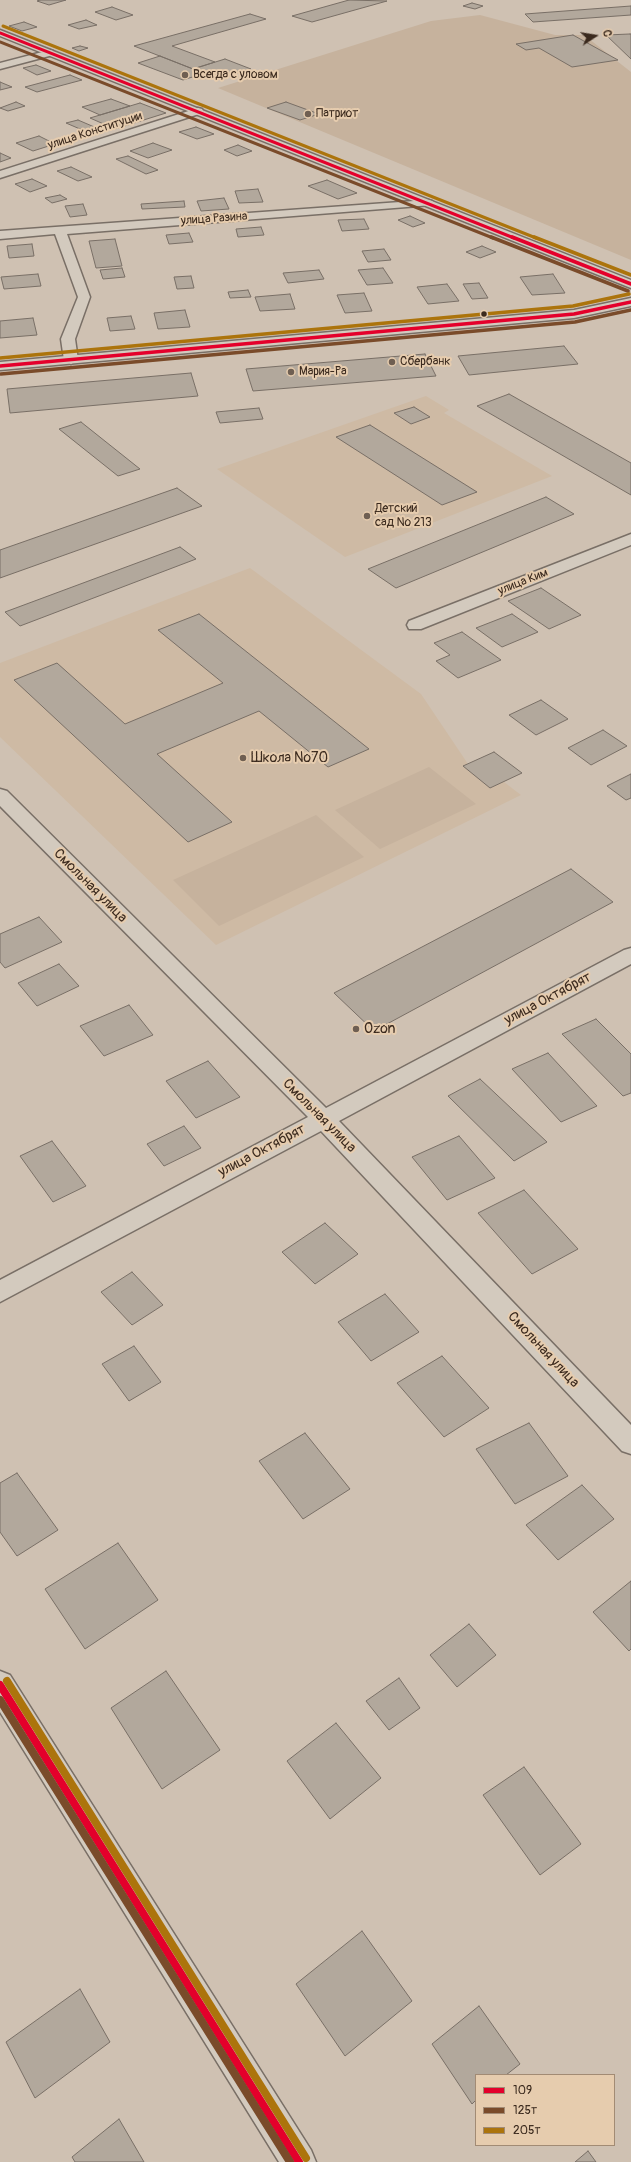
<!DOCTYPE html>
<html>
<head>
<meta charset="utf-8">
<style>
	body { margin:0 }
	#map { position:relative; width:631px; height:2162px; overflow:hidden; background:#cfc1b2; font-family:Pangolin,sans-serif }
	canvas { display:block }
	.legend { position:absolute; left:475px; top:2074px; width:140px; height:72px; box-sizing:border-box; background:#e6ccae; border:1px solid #a28b74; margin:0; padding:5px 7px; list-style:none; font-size:12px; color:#3b2a1e }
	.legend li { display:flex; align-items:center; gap:8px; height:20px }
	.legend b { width:20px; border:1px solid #a28b74 }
	.north { position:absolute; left:575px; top:16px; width:40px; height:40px; -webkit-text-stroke:3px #e6ccae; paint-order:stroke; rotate:78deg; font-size:11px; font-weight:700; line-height:16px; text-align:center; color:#3b2a1e }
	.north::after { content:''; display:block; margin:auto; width:14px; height:18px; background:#3b2a1e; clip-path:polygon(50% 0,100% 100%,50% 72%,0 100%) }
</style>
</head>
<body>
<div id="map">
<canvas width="631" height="2162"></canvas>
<ul class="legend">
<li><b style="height:5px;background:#e4002b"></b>109</li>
<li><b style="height:5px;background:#7a4b2a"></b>125т</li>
<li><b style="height:5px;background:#ac740c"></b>205т</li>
</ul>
<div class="north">С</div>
</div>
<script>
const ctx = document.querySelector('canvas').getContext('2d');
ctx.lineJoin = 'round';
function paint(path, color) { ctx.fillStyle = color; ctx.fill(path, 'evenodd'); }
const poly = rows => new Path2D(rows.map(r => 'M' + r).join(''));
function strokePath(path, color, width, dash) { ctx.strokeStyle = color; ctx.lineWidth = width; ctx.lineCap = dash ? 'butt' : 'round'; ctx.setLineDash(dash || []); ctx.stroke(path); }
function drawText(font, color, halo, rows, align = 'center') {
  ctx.font = font + ' Pangolin,sans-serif'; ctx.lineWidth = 4; ctx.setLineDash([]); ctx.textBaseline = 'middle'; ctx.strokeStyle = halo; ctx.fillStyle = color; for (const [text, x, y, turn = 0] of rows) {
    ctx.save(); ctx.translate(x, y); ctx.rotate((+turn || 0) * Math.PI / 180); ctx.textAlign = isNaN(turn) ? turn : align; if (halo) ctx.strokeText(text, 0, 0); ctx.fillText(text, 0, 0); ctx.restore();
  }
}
paint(poly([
	[426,396,449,410,444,413,552,476,345,557,217,469],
	[250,568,421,694,468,764,494,752,522,773,504,782,521,795,216,945,0,737,0,663]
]), '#cebaa4');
paint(poly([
	[480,15,555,35,584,35,631,72,631,260,218,88,431,21],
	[429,767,476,804,380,849,335,810],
	[316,815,364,857,219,926,173,880]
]), '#c6b29d');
const building = poly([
	[40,0,66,0,49,5,37,1,40,0],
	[349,0,387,1,312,22,292,16,349,0],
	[472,3,483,6,475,9,463,6,472,3],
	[631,6,631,15,533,22,525,14,631,6],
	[112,7,133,15,116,20,95,12,112,7],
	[250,14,266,19,172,46,215,62,193,69,134,46,250,14],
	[86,20,97,25,79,29,68,25,86,20],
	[24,22,37,27,22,31,9,26,24,22],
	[630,34,631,34,631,59,606,35,630,34],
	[573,35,618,60,572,67,539,48,526,50,516,44,573,35],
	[80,46,88,48,79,51,72,48,80,46],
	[160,56,193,69,205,73,183,80,138,63,160,56],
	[225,59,251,69,219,79,193,69,225,59],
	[36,65,51,71,37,75,23,68,36,65],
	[70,75,82,80,37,92,25,87,70,75],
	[0,82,12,87,0,90,0,82],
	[111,99,130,106,100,115,82,107,111,99],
	[16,102,25,106,8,111,0,108,16,102],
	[286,102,319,114,300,120,267,108,286,102],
	[140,103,166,113,115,129,90,118,140,103],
	[78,120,99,129,87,132,66,123,78,120],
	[196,127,214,134,197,139,179,132,196,127],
	[39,136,55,144,33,151,16,143,39,136],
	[153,143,172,150,148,158,130,151,153,143],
	[238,145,252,151,237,156,224,150,238,145],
	[0,153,11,158,0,162,0,153],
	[128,156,158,170,146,174,116,159,128,156],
	[71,167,92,177,78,181,57,171,71,167],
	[32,179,47,186,30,192,15,184,32,179],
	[327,180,357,193,338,199,308,186,327,180],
	[258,189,263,202,239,203,235,191,258,189],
	[60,195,67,199,52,203,45,198,60,195],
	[224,198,229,209,201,211,197,201,224,198],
	[184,201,185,207,142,209,141,204,184,201],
	[83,204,87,215,70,217,65,206,83,204],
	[410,216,425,223,413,227,398,220,410,216],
	[364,219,369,229,342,231,338,220,364,219],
	[261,227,264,235,238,237,236,229,261,227],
	[189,233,193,242,169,244,166,235,189,233],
	[115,239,122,266,96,268,89,241,115,239],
	[32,244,34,256,9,258,7,246,32,244],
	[482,246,496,252,480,258,466,252,482,246],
	[384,249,391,260,368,262,362,251,384,249],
	[122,268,125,277,103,279,100,270,122,268],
	[383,268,393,283,367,285,358,270,383,268],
	[319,270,324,279,288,283,283,273,319,270],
	[38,274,41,286,4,289,1,277,38,274],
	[553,274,565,293,532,295,520,277,553,274],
	[191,276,194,288,177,289,174,277,191,276],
	[479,283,488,298,472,299,463,284,479,283],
	[447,284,459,301,428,304,417,287,447,284],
	[248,290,251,297,230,298,228,292,248,290],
	[364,293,372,311,345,313,337,295,364,293],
	[290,294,295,309,260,311,255,297,290,294],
	[185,310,190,327,158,329,154,313,185,310],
	[131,316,135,329,110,331,107,318,131,316],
	[33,318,37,335,0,338,0,321,33,318],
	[564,346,578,364,469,375,458,356,564,346],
	[425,354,436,376,253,391,246,369,425,354],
	[191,373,198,396,10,413,7,389,191,373],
	[509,394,631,463,631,495,477,406,509,394],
	[414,407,430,417,411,424,394,413,414,407],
	[259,408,263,419,220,423,216,412,259,408],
	[81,422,140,469,118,476,59,429,81,422],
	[370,425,477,492,442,505,336,437,370,425],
	[177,488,202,506,0,578,0,550,177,488],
	[546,497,574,514,396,588,368,569,546,497],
	[180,547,196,559,20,626,5,612,180,547],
	[541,588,581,615,549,629,508,601,541,588],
	[199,614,369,749,328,767,259,711,157,754,232,822,188,842,14,680,57,663,125,724,223,683,158,630,199,614],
	[512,614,538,632,502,647,476,628,512,614],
	[462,632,501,660,458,678,436,661,450,655,434,643,462,632],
	[541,700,568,719,536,735,509,715,541,700],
	[603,730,627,746,591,765,568,748,603,730],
	[494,752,522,773,490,788,463,766,494,752],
	[631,774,631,798,626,800,607,786,631,774],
	[571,869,613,902,374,1031,334,993,571,869],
	[39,917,62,942,5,968,0,962,0,934,39,917],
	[59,964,79,986,37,1006,18,983,59,964],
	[129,1005,153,1035,104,1056,80,1026,129,1005],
	[596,1019,631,1054,631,1093,623,1096,562,1034,596,1019],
	[548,1053,597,1106,561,1122,512,1069,548,1053],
	[208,1061,240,1097,196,1118,166,1081,208,1061],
	[480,1079,547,1142,514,1161,448,1096,480,1079],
	[184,1126,201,1148,164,1166,147,1144,184,1126],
	[459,1136,495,1178,447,1200,412,1157,459,1136],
	[52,1141,86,1186,53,1202,20,1156,52,1141],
	[524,1190,578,1249,532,1274,478,1213,524,1190],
	[325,1223,358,1254,315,1284,282,1252,325,1223],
	[132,1272,163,1305,132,1325,101,1292,132,1272],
	[385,1294,419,1332,371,1361,338,1322,385,1294],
	[134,1346,161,1382,129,1401,102,1364,134,1346],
	[442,1356,489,1408,444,1437,397,1383,442,1356],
	[529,1423,568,1476,515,1504,476,1449,529,1423],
	[305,1433,350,1489,303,1519,259,1461,305,1433],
	[17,1473,58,1530,17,1556,0,1532,0,1483,17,1473],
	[582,1485,614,1519,558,1560,526,1525,582,1485],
	[118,1543,158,1600,85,1649,45,1589,118,1543],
	[631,1581,631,1649,629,1651,593,1612,631,1581],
	[469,1624,496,1655,457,1687,430,1655,469,1624],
	[166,1671,220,1750,162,1789,111,1708,166,1671],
	[399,1678,420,1708,389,1730,366,1701,399,1678],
	[336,1723,381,1778,330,1819,287,1761,336,1723],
	[524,1767,581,1844,540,1875,483,1795,524,1767],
	[362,1931,412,2001,345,2056,296,1984,362,1931],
	[80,1989,110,2042,35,2098,6,2042,80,1989],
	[479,2006,520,2064,506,2075,476,2075,476,2100,472,2104,432,2044,479,2006],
	[119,2119,144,2162,75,2162,72,2157,119,2119],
	[588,2151,596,2162,575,2162,588,2151]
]);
paint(building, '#b2a89c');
strokePath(building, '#796f66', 1);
const minor = poly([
	[50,50,53,51,53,55,0,69,0,63,50,50],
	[198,108,202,109,203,111,202,113,0,178,0,171,198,108],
	[428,200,432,201,434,203,432,205,67,234,90,297,75,339,78,360,71,364,64,360,61,339,78,297,55,234,0,239,0,231,428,200],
	[631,534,631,545,421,629,409,629,407,625,409,621,631,534],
	[0,789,7,791,326,1108,624,950,631,948,631,964,339,1121,631,1425,631,1454,622,1451,321,1131,0,1302,0,1280,308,1117,0,806,0,789]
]);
const major = poly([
	[0,30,631,280,631,288,0,36,0,30],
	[631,298,631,306,574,318,0,370,0,362,574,310,631,298],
	[0,1671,10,1675,311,2150,316,2162,279,2162,0,1712,0,1671]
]);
strokePath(minor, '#796f66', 3);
strokePath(major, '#796f66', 3);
paint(minor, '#d3cabe');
paint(major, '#d3cabe');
strokePath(poly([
	[0,33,514,238]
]), '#e4002b', 3);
strokePath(poly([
	[512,237,631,284],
	[0,366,574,314,631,302]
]), '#e4002b', 3.5);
strokePath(poly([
	[0,1685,299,2162]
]), '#e4002b', 8);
strokePath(poly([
	[0,42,493,238]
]), '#7a4b2a', 3);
strokePath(poly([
	[491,237,628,291],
	[1,374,575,322,631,310]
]), '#7a4b2a', 3.5);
strokePath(poly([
	[0,1700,290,2162]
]), '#7a4b2a', 8);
strokePath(poly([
	[3,26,536,238]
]), '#ac740c', 3);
strokePath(poly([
	[534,237,631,275],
	[0,358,573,306,629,294]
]), '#ac740c', 3.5);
strokePath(poly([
	[7,1681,306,2158]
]), '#ac740c', 8);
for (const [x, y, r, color] of [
	[185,75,4,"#6f5f52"],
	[308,114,4,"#6f5f52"],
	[484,314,3.5,"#3b2a1e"],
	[392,362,4,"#6f5f52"],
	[291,372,4,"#6f5f52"],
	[367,516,4,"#6f5f52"],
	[243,758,4,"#6f5f52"],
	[356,1029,4,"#6f5f52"]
]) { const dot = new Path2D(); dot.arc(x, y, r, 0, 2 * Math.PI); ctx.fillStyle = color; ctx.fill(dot); strokePath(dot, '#e6ccae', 1.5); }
drawText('12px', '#3b2a1e', '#e6ccae', [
	["Всегда с уловом",193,75],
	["Патриот",316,114],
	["Сбербанк",400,362],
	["Мария-Ра",299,372],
	["Детский",375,509],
	["сад № 213",375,523]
], 'left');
drawText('12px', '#3b2a1e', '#e6ccae', [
	["улица Конституции",95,131,-18],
	["улица Разина",214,219,-4],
	["улица Ким",523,582,-22]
]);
drawText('14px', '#3b2a1e', '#e6ccae', [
	["Школа №70",251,758],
	["Ozon",364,1029]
], 'left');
drawText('14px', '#3b2a1e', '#e6ccae', [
	["Смольная улица",90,886,45],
	["улица Октябрят",548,999,-28],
	["Смольная улица",319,1116,45],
	["улица Октябрят",262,1151,-28],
	["Смольная улица",543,1350,47]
]);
</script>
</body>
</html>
